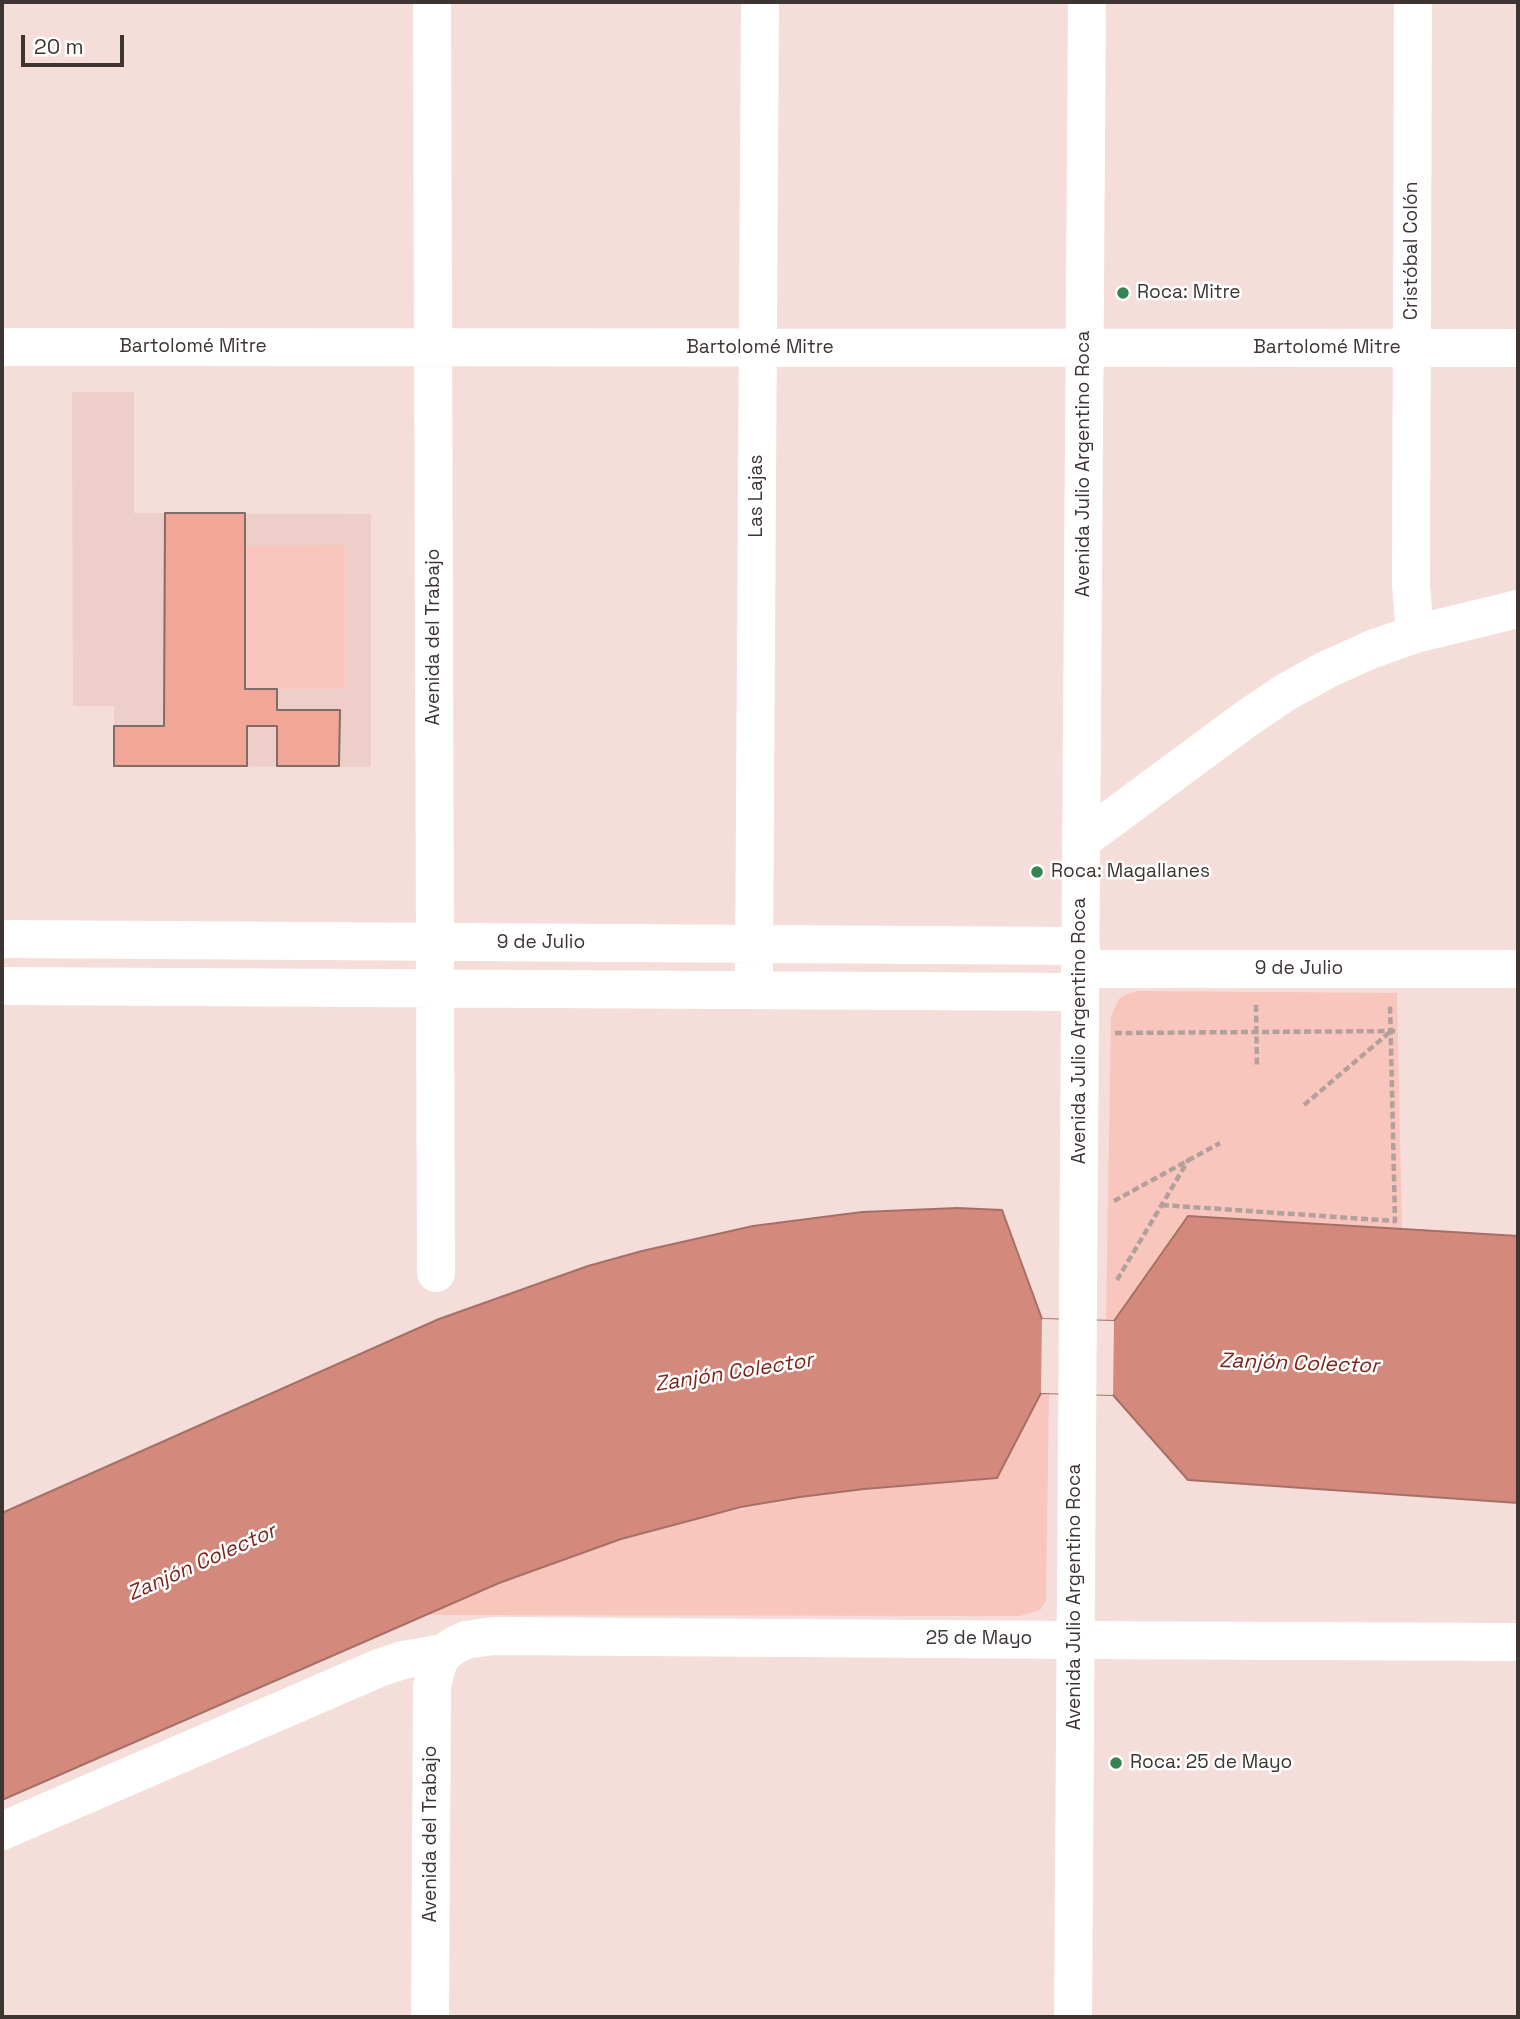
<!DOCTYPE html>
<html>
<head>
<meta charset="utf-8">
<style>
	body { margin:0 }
	#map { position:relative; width:1520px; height:2019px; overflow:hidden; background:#f5ddd9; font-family:"Space Grotesk",sans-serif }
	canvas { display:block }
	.frame { position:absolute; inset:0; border:4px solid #3e3533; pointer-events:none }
	.scale { position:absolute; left:21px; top:35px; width:103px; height:32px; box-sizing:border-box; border:4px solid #3e3533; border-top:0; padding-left:9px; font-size:21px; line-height:24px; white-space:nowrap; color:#3e3533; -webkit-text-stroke:5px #fff; paint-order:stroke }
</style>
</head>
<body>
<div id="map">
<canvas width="1520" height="2019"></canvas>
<div class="frame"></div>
<div class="scale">20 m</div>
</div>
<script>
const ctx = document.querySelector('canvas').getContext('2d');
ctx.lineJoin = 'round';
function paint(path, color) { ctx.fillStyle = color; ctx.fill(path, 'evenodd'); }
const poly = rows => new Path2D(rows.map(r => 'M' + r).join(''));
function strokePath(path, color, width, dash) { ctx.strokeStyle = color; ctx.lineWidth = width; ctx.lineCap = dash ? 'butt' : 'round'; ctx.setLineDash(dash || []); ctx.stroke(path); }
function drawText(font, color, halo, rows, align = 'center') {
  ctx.font = font + ' "Space Grotesk",sans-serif'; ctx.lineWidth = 5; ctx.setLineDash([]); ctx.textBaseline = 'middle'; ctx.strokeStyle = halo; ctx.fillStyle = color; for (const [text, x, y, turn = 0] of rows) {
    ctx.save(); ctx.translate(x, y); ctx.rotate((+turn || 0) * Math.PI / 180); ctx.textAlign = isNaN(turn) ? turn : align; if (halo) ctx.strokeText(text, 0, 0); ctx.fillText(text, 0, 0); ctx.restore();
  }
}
paint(poly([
	[72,392,134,392,134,513,371,514,371,767,114,766,114,706,73,706]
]), '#edcec8');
paint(poly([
	[345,545,345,689,245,689,245,546],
	[1138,991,1397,993,1402,1229,1188,1216,1518,1439,1114,1321,1106,1321,1111,1016,1119,999,1125,995],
	[514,1359,1049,1393,1046,1601,1040,1610,1020,1616,427,1615,499,1583,561,1559,621,1539,683,1521,800,1497,864,1489,997,1478,1040,1394,2,1583]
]), '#f9c6bd');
const water = poly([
	[957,1208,1002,1210,1042,1319,1114,1321,1188,1216,1518,1236,1518,1503,1188,1480,1113,1395,1041,1393,997,1478,864,1489,800,1497,741,1507,621,1539,499,1583,2,1800,2,1513,439,1319,588,1266,642,1251,753,1226,862,1212,957,1208]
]);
paint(water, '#d38a7d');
strokePath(water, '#a67067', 2);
paint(poly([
	[1042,1319,1114,1321,1113,1395,1041,1393]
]), '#f5ddd9');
const building = poly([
	[165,513,245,513,245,689,277,689,277,710,340,710,339,766,277,766,277,726,247,726,247,766,114,766,114,726,164,726,165,513]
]);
paint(building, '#f2a698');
strokePath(building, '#816c68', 2);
strokePath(poly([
	[1256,1005,1257,1067],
	[1115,1033,1398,1031],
	[1304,1105,1390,1032],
	[1114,1201,1220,1143],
	[1162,1205,1395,1221,1390,1004],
	[1117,1280,1189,1159]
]), '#b3a09d', 4.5, [7, 3.5]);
strokePath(poly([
	[432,2,436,1273],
	[1413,2,1411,585,1415,634],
	[2,347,1518,348],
	[1081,841,1246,719,1286,692,1326,670,1370,650,1415,634,1518,609],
	[2,939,1081,946],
	[1080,969,1518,969],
	[754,970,760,2],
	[2,986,1080,992],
	[1075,1640,1518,1642],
	[2,1831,379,1668,403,1660,444,1653]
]), '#fff', 38);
strokePath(poly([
	[430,2017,432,1686,438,1663,444,1653,455,1645,466,1640,493,1636,1075,1640],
	[1073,2017,1087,2]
]), '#fff', 38);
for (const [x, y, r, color] of [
	[1123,293,7,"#378351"],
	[1037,872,7,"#378351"],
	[1116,1763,7,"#378351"]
]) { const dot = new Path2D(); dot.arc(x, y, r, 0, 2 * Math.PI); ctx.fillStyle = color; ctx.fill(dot); strokePath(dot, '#fff', 2.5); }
drawText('19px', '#3e3533', '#fff', [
	["Cristóbal Colón",1412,251,-90],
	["Bartolomé Mitre",193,347],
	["Bartolomé Mitre",760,348],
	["Bartolomé Mitre",1327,348],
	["Avenida Julio Argentino Roca",1084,464,-90],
	["Las Lajas",757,496,-90],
	["Avenida del Trabajo",434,637,-90],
	["9 de Julio",541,943],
	["9 de Julio",1299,969],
	["Avenida Julio Argentino Roca",1080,1031,-90],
	["Avenida Julio Argentino Roca",1075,1597,-90],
	["25 de Mayo",979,1639],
	["Avenida del Trabajo",431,1834,-90]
]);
drawText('19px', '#3e3533', '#fff', [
	["Roca: Mitre",1137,293],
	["Roca: Magallanes",1051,872],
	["Roca: 25 de Mayo",1130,1763]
], 'left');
drawText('italic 21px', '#7c251a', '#fff', [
	["Zanjón Colector",1299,1364,2],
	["Zanjón Colector",734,1373,-9],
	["Zanjón Colector",202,1563,-24]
]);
</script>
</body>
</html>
